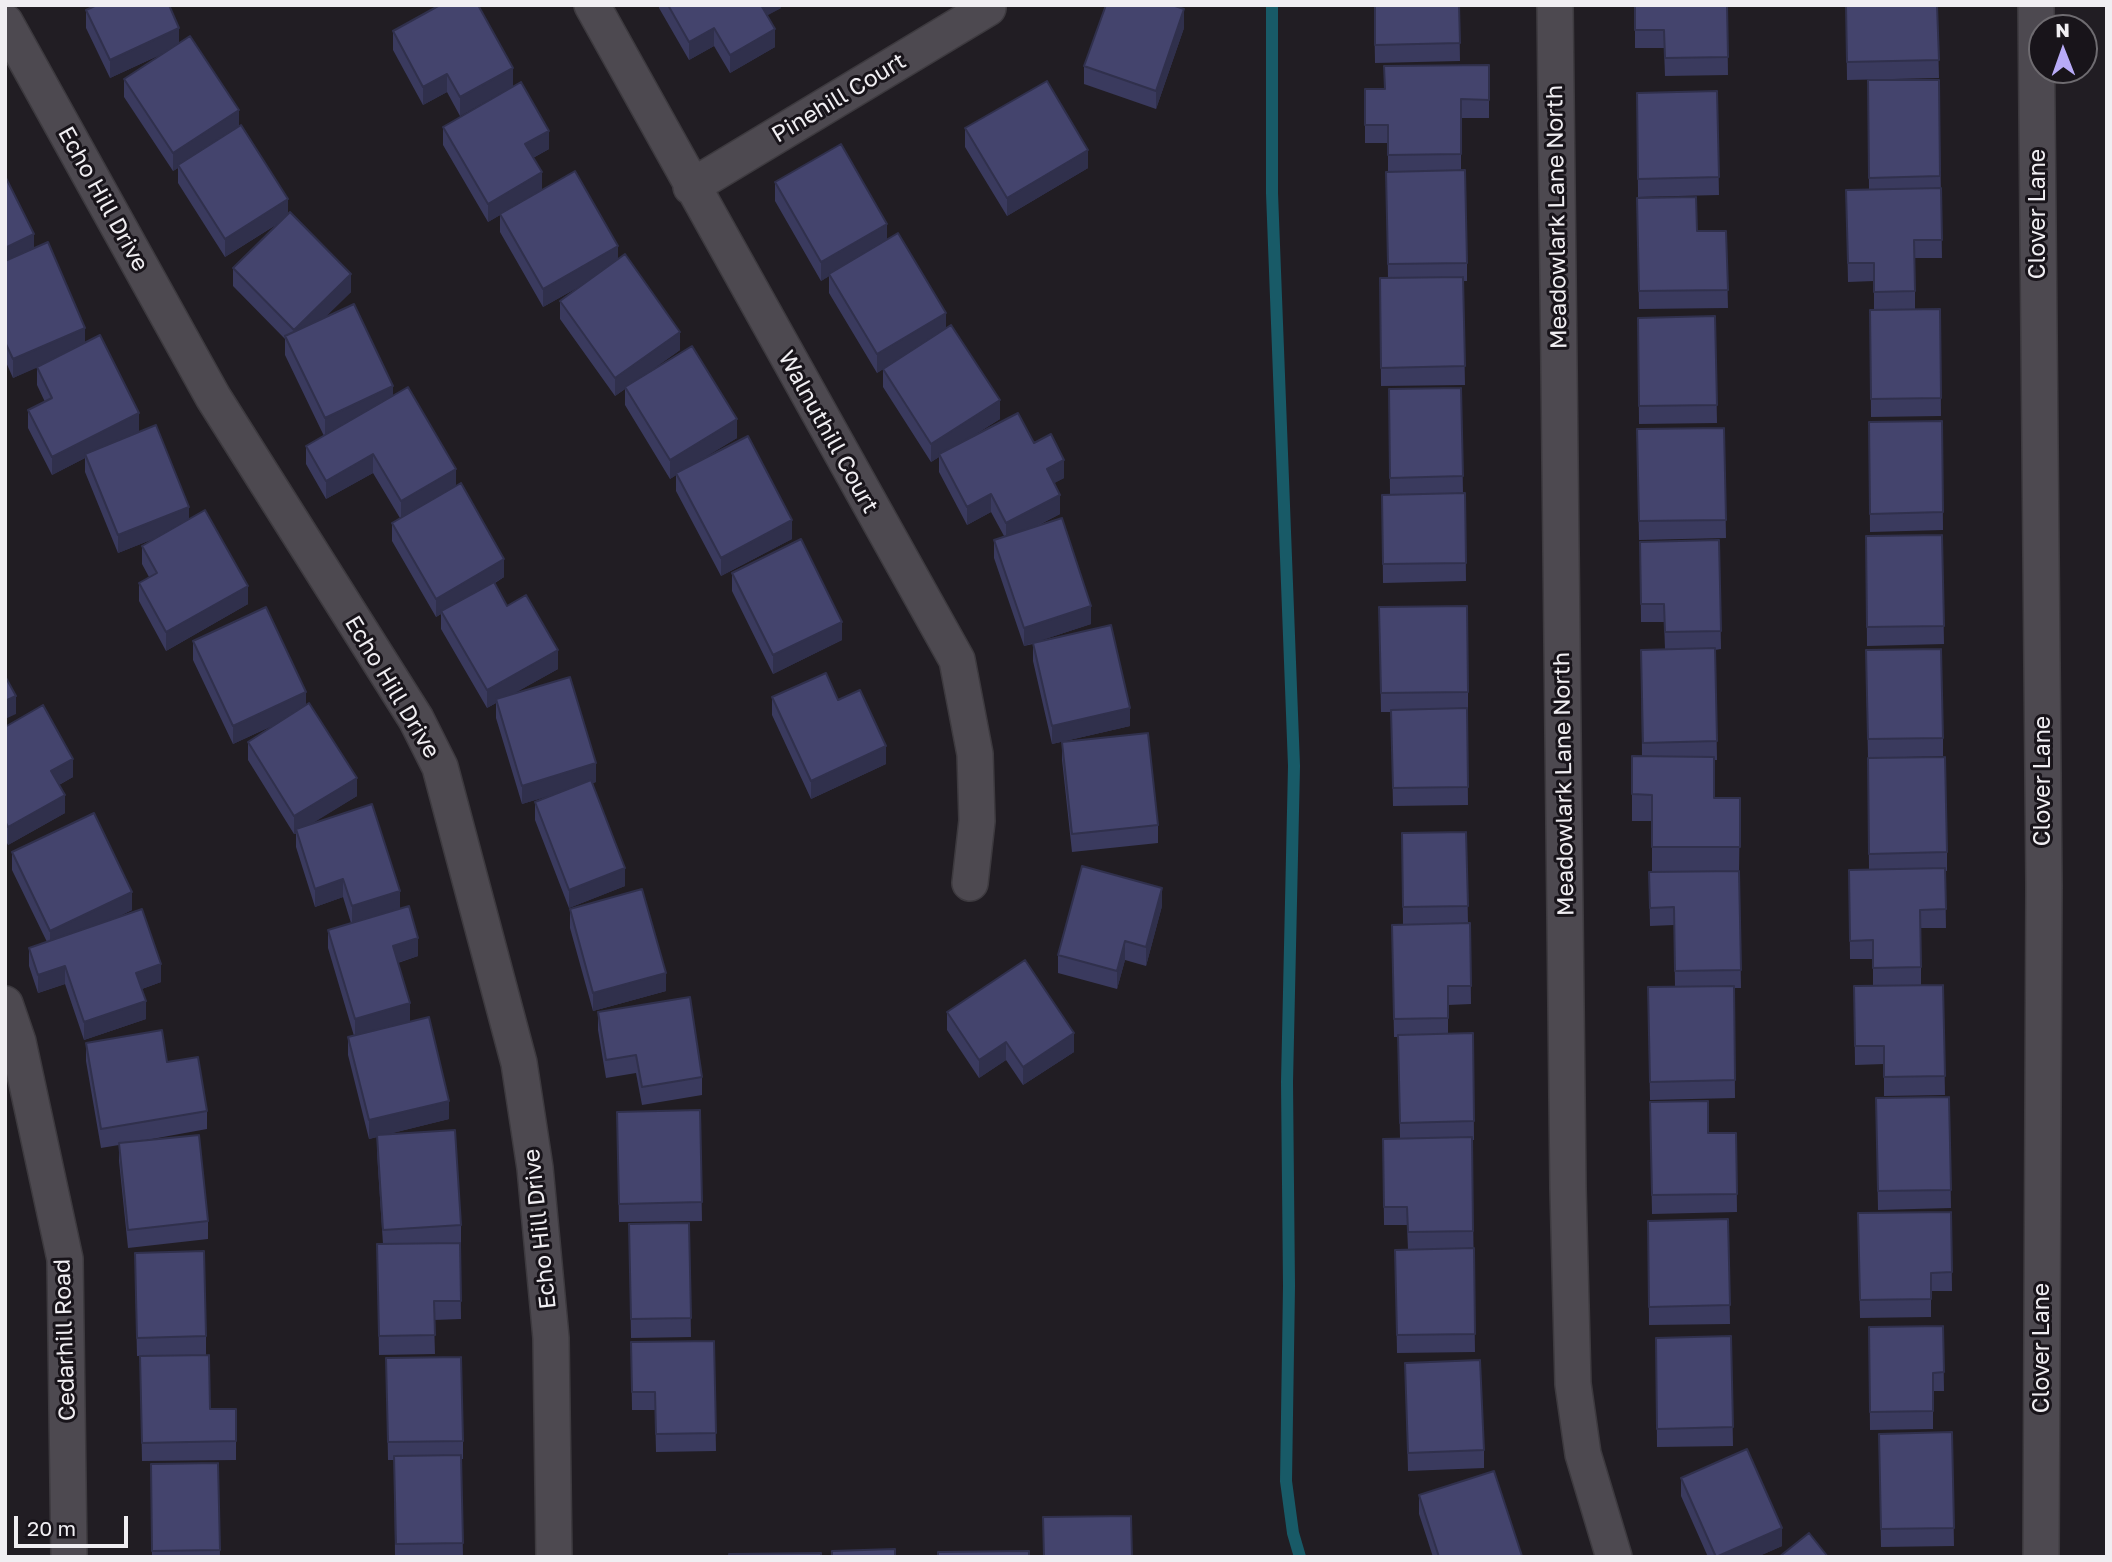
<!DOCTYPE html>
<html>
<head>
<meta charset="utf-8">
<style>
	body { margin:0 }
	#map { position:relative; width:2112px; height:1562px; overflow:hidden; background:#211d23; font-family:"Golos Text",sans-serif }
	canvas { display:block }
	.frame { position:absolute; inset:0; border:7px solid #f0eef2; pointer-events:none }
	.north { position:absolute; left:2028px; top:14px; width:70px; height:70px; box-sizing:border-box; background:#18141a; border:2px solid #6e6b70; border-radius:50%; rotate:359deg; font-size:19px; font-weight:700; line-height:28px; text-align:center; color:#f0eef2 }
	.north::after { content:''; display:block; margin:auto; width:24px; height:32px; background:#b8abf7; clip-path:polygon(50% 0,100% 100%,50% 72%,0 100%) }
	.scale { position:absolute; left:14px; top:1516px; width:114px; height:32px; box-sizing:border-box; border:4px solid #f0eef2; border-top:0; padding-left:9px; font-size:21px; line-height:24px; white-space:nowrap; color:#f0eef2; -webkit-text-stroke:5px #18141a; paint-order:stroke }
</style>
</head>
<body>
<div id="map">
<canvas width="2112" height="1562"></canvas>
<div class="frame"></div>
<div class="north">N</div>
<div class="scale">20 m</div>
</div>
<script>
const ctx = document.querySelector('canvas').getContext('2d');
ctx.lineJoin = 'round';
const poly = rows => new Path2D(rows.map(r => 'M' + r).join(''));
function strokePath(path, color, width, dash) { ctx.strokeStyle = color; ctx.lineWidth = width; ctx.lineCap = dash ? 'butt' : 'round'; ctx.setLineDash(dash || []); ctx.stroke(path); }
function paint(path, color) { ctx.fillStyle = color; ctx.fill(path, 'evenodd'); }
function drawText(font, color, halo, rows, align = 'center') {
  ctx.font = font + ' "Golos Text",sans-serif'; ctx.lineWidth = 6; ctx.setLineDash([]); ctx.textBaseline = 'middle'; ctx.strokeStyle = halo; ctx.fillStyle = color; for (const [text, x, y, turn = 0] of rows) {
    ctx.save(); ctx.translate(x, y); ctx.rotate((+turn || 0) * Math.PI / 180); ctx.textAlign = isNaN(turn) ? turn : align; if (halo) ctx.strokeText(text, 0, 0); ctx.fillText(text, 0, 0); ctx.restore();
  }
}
strokePath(poly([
	[1272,5,1272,193,1294,766,1287,1082,1289,1286,1286,1481,1293,1533,1300,1557]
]), '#185a67', 12);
const minor = poly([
	[592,5,957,660,975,754,977,821,970,883],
	[1555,5,1568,1188,1573,1384,1583,1454,1614,1557],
	[2036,5,2044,886,2041,1557],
	[5,22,213,397,416,719,440,767,519,1063,535,1168,551,1338,554,1557],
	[691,187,988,8],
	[5,1004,18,1042,65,1259,69,1557]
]);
strokePath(minor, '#3d3a3f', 38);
strokePath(minor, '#4d4950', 35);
paint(poly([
	[659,5,781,5,781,8,767,15,775,47,730,73,714,46,689,60,659,8],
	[1374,5,1459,5,1460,61,1375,63],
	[1635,5,1727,5,1728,75,1665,76,1664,48,1635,48],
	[1846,5,1937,5,1939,78,1847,80],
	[86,10,179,43,239,127,288,214,351,292,325,317,393,396,456,486,504,577,495,583,507,606,558,669,511,695,596,782,593,783,625,886,569,908,535,820,535,802,551,795,522,804,496,718,496,703,487,708,441,629,441,614,436,617,392,541,392,523,400,518,373,473,326,499,306,464,306,446,324,436,285,355,285,339,233,286,233,268,279,223,225,257,178,183,178,168,173,171,124,97,124,79,162,54,110,78,86,28],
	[1184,28,1156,109,1084,84,1084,66],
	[393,31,513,86,549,149,533,158,542,190,618,259,680,350,653,369,737,438,698,461,792,539,721,576,676,491,676,475,670,479,625,405,625,389,615,396,560,319,560,301,584,284,543,307,500,232,500,215,488,222,443,145,443,127,513,86,460,116,447,92,423,105,393,50],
	[1489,65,1489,118,1461,118,1461,170,1467,263,1467,281,1463,281,1465,385,1381,386,1380,278,1388,278,1386,172,1388,172,1388,143,1365,143,1365,89,1384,89],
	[1868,80,1939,80,1942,258,1915,258,1915,309,1940,309,1941,416,1871,417,1870,310,1874,310,1874,281,1848,282,1846,190,1869,189],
	[1717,91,1719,195,1638,197,1637,93],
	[965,128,1088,168,1007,216,965,147],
	[5,176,34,249,85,343,139,431,133,434,189,519,248,604,166,651,139,601,139,583,149,577,142,564,142,546,153,539,118,553,85,472,85,458,52,475,28,428,28,410,45,402,37,385,37,367,13,378,5,360],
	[775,182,887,239,946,329,1000,419,968,439,1034,443,1064,478,1054,483,1060,514,1037,526,1091,624,1042,640,1130,726,1052,744,1033,661,1033,644,1024,646,994,558,994,540,1004,536,991,512,967,525,939,472,939,457,931,462,883,387,883,369,877,373,829,293,829,276,821,281,775,201],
	[1637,198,1697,231,1726,231,1728,308,1639,309],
	[1715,316,1717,423,1639,424,1638,318],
	[1461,388,1463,493,1465,493,1466,581,1383,583,1382,495,1390,495,1389,389],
	[1942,421,1943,530,1870,532,1869,422],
	[1724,428,1726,538,1639,540,1637,429],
	[1942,535,1944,644,1867,646,1866,536],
	[1719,540,1721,649,1715,650,1717,760,1714,760,1714,798,1740,798,1739,874,1741,988,1734,988,1735,1098,1650,1100,1648,987,1675,987,1674,925,1650,926,1649,872,1652,872,1652,821,1632,821,1632,756,1642,757,1641,650,1665,649,1664,622,1641,622,1640,542],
	[732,573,842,640,773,674,732,591],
	[1379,607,1468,692,1468,710,1467,710,1468,805,1393,806,1391,712,1381,712],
	[193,641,306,705,357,796,312,823,400,909,418,956,398,963,410,1021,382,1029,449,1119,388,1134,461,1225,461,1243,460,1243,461,1319,434,1320,435,1354,379,1355,377,1244,383,1244,377,1153,377,1137,369,1139,348,1055,348,1037,354,1036,328,948,328,930,351,923,343,897,315,907,296,847,296,834,294,834,248,760,248,742,272,726,233,744,193,660],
	[1866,668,1943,738,1943,756,1868,758],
	[772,697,886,764,811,799,772,715],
	[5,727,73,777,59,785,65,813,8,845,5,839],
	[1062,742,1158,825,1158,843,1072,852,1062,760],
	[1868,758,1947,852,1947,871,1945,871,1946,928,1921,928,1921,985,1873,986,1873,959,1850,959,1849,870,1869,870],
	[1466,832,1468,923,1470,923,1471,1004,1448,1005,1448,1034,1473,1033,1474,1140,1472,1140,1475,1352,1397,1353,1395,1250,1408,1250,1407,1225,1384,1225,1383,1139,1400,1138,1398,1037,1394,1037,1392,925,1403,925,1402,833],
	[12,852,132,910,113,919,161,982,142,989,146,1019,84,1040,65,984,38,993,29,966,29,948,47,942,12,870],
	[1162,906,1146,966,1125,960,1117,989,1058,973,1058,955],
	[570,909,666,991,593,1011,570,928],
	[1943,985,1945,1095,1884,1096,1884,1064,1855,1065,1854,986],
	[598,1012,702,1077,702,1095,642,1105,636,1073,606,1078,598,1030],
	[947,1012,1074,1052,1023,1085,1006,1060,979,1078,947,1030],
	[86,1043,167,1062,207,1111,207,1129,141,1141,208,1221,208,1239,128,1248,119,1161,119,1145,101,1148,86,1061],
	[1949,1097,1951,1208,1878,1210,1876,1098],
	[1650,1102,1708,1133,1736,1133,1737,1212,1652,1214],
	[700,1110,702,1221,619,1222,617,1112],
	[1951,1212,1952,1291,1931,1291,1931,1317,1860,1318,1858,1213],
	[1728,1219,1730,1324,1649,1325,1648,1221],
	[689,1223,691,1337,631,1338,629,1224],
	[135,1271,206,1336,206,1355,137,1356],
	[1943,1326,1944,1391,1933,1391,1933,1429,1870,1430,1869,1327],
	[1731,1336,1733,1446,1657,1447,1656,1338],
	[714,1341,716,1451,656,1452,655,1410,632,1410,631,1342],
	[140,1356,210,1409,236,1409,236,1460,142,1461],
	[386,1358,463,1441,463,1459,461,1459,463,1557,395,1557,394,1460,388,1460],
	[1405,1363,1484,1450,1484,1468,1408,1471],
	[1952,1432,1954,1546,1881,1547,1879,1434],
	[218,1463,220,1557,152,1557,151,1464],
	[1681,1478,1782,1546,1757,1557,1708,1557,1681,1496],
	[1419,1495,1522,1557,1433,1557,1419,1514]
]), '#3a3a5e');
paint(poly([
	[759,5,781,5,781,8,759,20],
	[1184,9,1184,28,1156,109,1156,91],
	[179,28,179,46,110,78,110,60],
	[714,28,714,46,689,60,689,42],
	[775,29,775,47,730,73,730,55],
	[513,68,513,86,460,116,460,97],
	[447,74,447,92,423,105,423,87],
	[239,110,239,128,178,165,178,168,173,171,173,153],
	[549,131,549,149,525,162,525,144],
	[1088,150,1088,168,1007,216,1007,198],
	[542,172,542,191,488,222,488,204],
	[288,199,288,217,225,257,225,239],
	[887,224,887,242,821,281,821,262],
	[34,234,34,252,5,266,5,248],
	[618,246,618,265,543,307,543,289],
	[351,274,351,292,294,348,294,330],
	[946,313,946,331,877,373,877,354],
	[85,328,85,347,13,378,13,359],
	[680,332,680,350,626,389,625,387,625,389,615,396,615,378],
	[393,386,393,404,325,437,325,418],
	[1000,400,1000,419,940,456,939,454,939,457,931,462,931,444],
	[139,413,139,431,87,458,85,454,85,458,52,475,52,457],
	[737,419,737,438,670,479,670,460],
	[373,454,373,473,326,499,326,481],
	[1064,460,1064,478,1047,487,1047,469],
	[456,469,456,488,401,519,401,501],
	[991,494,991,512,967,525,967,507],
	[1060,495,1060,514,1006,541,1006,523],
	[189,507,189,525,118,553,118,535],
	[792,520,792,539,721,576,721,558],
	[504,559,504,577,442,613,441,611,441,614,436,617,436,599],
	[248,586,248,604,166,651,166,632],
	[1091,606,1091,624,1024,646,1024,628],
	[842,622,842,640,773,674,773,655],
	[558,650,558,669,497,703,496,699,496,703,487,708,487,690],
	[306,692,306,710,233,744,233,726],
	[16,696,16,714,5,719,5,701],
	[1130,708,1130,726,1052,744,1052,726],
	[886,746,886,764,811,799,811,781],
	[73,759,73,777,51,789,51,771],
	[596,763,596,782,522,804,522,786],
	[357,778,357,796,297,833,296,829,296,834,294,834,294,816],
	[65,795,65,813,8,845,8,827],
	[625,868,625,886,569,908,569,890],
	[343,879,343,897,315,907,315,889],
	[1162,888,1162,906,1146,966,1146,947],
	[400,891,400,909,352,924,352,906],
	[132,892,132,910,50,949,50,931],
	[418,938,418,956,393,964,393,946],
	[1125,941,1125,960,1117,989,1117,971],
	[161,964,161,982,136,991,136,973],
	[65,966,65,984,38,993,38,975],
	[666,973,666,991,593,1011,593,993],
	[146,1001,146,1019,84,1040,84,1022],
	[410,1003,410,1021,355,1037,355,1019],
	[1074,1033,1074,1052,1023,1085,1023,1067],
	[1006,1042,1006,1060,979,1078,979,1060],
	[449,1101,449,1119,369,1139,369,1120],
	[1782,1528,1782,1546,1757,1557,1716,1557]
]), '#30304c');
const building = poly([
	[97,5,169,5,179,28,110,60,86,10,97,5],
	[440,5,478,5,513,68,460,97,447,74,423,87,393,31,440,5],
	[668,5,761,5,775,29,730,55,714,28,689,42,668,5],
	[1106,5,1172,5,1184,9,1156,91,1084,66,1106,5],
	[1375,5,1459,5,1460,43,1375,45,1375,5],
	[1635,5,1727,5,1728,57,1665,58,1664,30,1635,30,1635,5],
	[1846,5,1937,5,1939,60,1847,62,1846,5],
	[190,36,239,110,173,153,124,79,190,36],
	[1489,65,1489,100,1461,99,1461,154,1388,155,1388,125,1365,125,1365,89,1385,89,1384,66,1489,65],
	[1868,80,1939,80,1940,176,1869,178,1868,80],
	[1047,81,1088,150,1007,198,965,128,1047,81],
	[521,82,549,131,525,144,542,172,488,204,443,127,521,82],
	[1717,91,1719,177,1638,179,1637,93,1717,91],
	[241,125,288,199,225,239,178,165,241,125],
	[841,144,887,224,821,262,775,182,841,144],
	[1465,170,1467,263,1388,264,1386,172,1465,170],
	[575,171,618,246,543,289,500,214,575,171],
	[5,176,34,234,5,248,5,176],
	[1941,188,1942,240,1914,240,1915,291,1874,292,1874,263,1848,263,1846,190,1941,188],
	[1696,197,1697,231,1726,231,1728,290,1639,291,1637,198,1696,197],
	[290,212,351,274,294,330,233,268,290,212],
	[898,233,946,313,877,354,829,274,898,233],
	[48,242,85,328,13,359,5,342,5,261,48,242],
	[625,254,680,332,615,378,560,301,625,254],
	[1463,277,1465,366,1381,368,1380,278,1463,277],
	[354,304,393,386,325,418,285,336,354,304],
	[1940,309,1941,398,1871,399,1870,310,1940,309],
	[1715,316,1717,405,1639,406,1638,318,1715,316],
	[951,325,1000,400,931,444,883,369,951,325],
	[100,335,139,413,52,457,28,410,52,398,37,367,100,335],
	[692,346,737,419,670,460,625,387,692,346],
	[408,387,456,469,401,501,373,454,326,481,306,446,408,387],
	[1461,388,1463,476,1390,478,1389,389,1461,388],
	[1018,413,1034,443,1051,434,1064,460,1047,469,1060,495,1006,523,991,494,967,507,939,454,1018,413],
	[1942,421,1943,512,1870,514,1869,422,1942,421],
	[156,425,189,507,118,535,85,454,156,425],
	[1724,428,1726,520,1639,521,1637,429,1724,428],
	[748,436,792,520,721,558,676,473,748,436],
	[461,483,504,559,436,599,392,523,461,483],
	[1465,493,1466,563,1383,564,1382,495,1465,493],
	[205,510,248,586,166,632,139,583,157,573,142,546,205,510],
	[1062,518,1091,606,1024,628,994,540,1062,518],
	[1942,535,1944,626,1867,627,1866,536,1942,535],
	[801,539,842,622,773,655,732,573,801,539],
	[1719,540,1721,631,1665,632,1664,604,1641,604,1640,542,1719,540],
	[494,582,507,606,526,595,558,650,487,690,441,611,494,582],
	[1467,606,1468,692,1381,693,1379,607,1467,606],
	[266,607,306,692,233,726,193,641,266,607],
	[1111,625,1130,708,1052,726,1033,643,1111,625],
	[1715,648,1717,741,1643,743,1641,650,1715,648],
	[1941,649,1943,738,1868,739,1866,650,1941,649],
	[826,673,838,700,860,690,886,746,811,781,772,697,826,673],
	[5,676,16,696,5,701,5,676],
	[570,677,596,763,522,786,496,699,570,677],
	[309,703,357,778,294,816,248,742,309,703],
	[43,705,73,759,51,771,65,795,8,827,5,821,5,727,43,705],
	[1467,708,1468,787,1393,788,1391,710,1467,708],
	[1148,733,1158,825,1072,834,1062,742,1148,733],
	[1632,756,1714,757,1714,798,1740,798,1740,847,1652,847,1652,795,1632,794,1632,756],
	[1945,757,1947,852,1869,854,1868,758,1945,757],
	[591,780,625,868,569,890,535,802,591,780],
	[372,804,400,891,352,906,343,879,315,889,296,829,372,804],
	[94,813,132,892,50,931,12,852,94,813],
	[1466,832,1468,906,1403,907,1402,833,1466,832],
	[1082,866,1162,888,1146,947,1125,941,1117,971,1058,955,1082,866],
	[1945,868,1946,909,1920,910,1921,967,1873,968,1873,940,1850,941,1849,870,1945,868],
	[1739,871,1741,970,1675,971,1674,907,1650,908,1649,872,1739,871],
	[642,889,666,973,593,993,570,909,642,889],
	[409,906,418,938,393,946,410,1003,355,1019,328,930,409,906],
	[142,909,161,964,136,973,146,1001,84,1022,65,966,38,975,29,948,142,909],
	[1470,923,1471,986,1448,986,1448,1018,1394,1019,1392,925,1470,923],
	[1025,960,1074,1033,1023,1067,1006,1042,979,1060,947,1012,1025,960],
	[1943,985,1945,1076,1884,1077,1884,1046,1855,1046,1854,986,1943,985],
	[1734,986,1735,1080,1650,1082,1648,987,1734,986],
	[690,997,702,1077,642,1087,636,1055,606,1060,598,1012,690,997],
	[429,1017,449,1101,369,1120,348,1037,429,1017],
	[162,1030,167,1062,198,1057,207,1111,101,1129,86,1043,162,1030],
	[1473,1033,1474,1121,1400,1123,1398,1035,1473,1033],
	[1949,1097,1951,1190,1878,1191,1876,1098,1949,1097],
	[1708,1101,1708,1133,1736,1133,1737,1194,1652,1195,1650,1102,1708,1101],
	[700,1110,702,1202,619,1204,617,1112,700,1110],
	[455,1130,461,1225,383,1230,377,1135,455,1130],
	[199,1135,208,1221,128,1230,119,1143,199,1135],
	[1472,1137,1473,1231,1408,1232,1407,1207,1384,1207,1383,1139,1472,1137],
	[1951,1212,1952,1272,1931,1273,1931,1299,1860,1300,1858,1213,1951,1212],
	[1728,1219,1730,1305,1649,1307,1648,1221,1728,1219],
	[689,1223,691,1318,631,1319,629,1224,689,1223],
	[460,1243,461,1301,434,1301,435,1335,379,1336,377,1244,460,1243],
	[1474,1248,1475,1334,1397,1335,1395,1250,1474,1248],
	[204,1251,206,1336,137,1338,135,1253,204,1251],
	[1943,1326,1944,1372,1933,1373,1933,1411,1870,1412,1869,1327,1943,1326],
	[1731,1336,1733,1427,1657,1429,1656,1338,1731,1336],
	[714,1341,716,1433,656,1434,655,1392,632,1392,631,1342,714,1341],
	[209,1355,210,1409,236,1409,236,1441,142,1443,140,1356,209,1355],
	[461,1357,463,1441,388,1442,386,1358,461,1357],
	[1480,1360,1484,1450,1408,1453,1405,1363,1480,1360],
	[1952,1432,1954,1528,1881,1529,1879,1434,1952,1432],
	[1747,1449,1782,1528,1716,1557,1681,1478,1747,1449],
	[461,1455,463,1543,396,1544,394,1456,461,1455],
	[218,1463,220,1550,152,1551,151,1464,218,1463],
	[1494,1471,1522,1556,1439,1557,1419,1495,1494,1471],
	[1131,1516,1132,1557,1044,1557,1043,1517,1131,1516],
	[1809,1533,1828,1557,1779,1557,1809,1533],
	[895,1549,895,1557,832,1557,832,1551,895,1549],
	[1029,1551,1029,1557,938,1557,938,1552,1029,1551],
	[821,1553,821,1557,729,1557,729,1554,821,1553]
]);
paint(building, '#44446d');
strokePath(building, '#30304c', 2);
drawText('23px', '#f0eef2', '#18141a', [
	["Pinehill Court",839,98,-31],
	["Echo Hill Drive",103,199,61],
	["Clover Lane",2038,214,-90],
	["Meadowlark Lane North",1557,217,-91],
	["Walnuthill Court",828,432,61],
	["Echo Hill Drive",392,687,59],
	["Clover Lane",2043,781,-90],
	["Meadowlark Lane North",1564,784,-91],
	["Echo Hill Drive",540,1229,-96],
	["Cedarhill Road",65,1340,-92],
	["Clover Lane",2042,1348,-90]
]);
</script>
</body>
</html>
